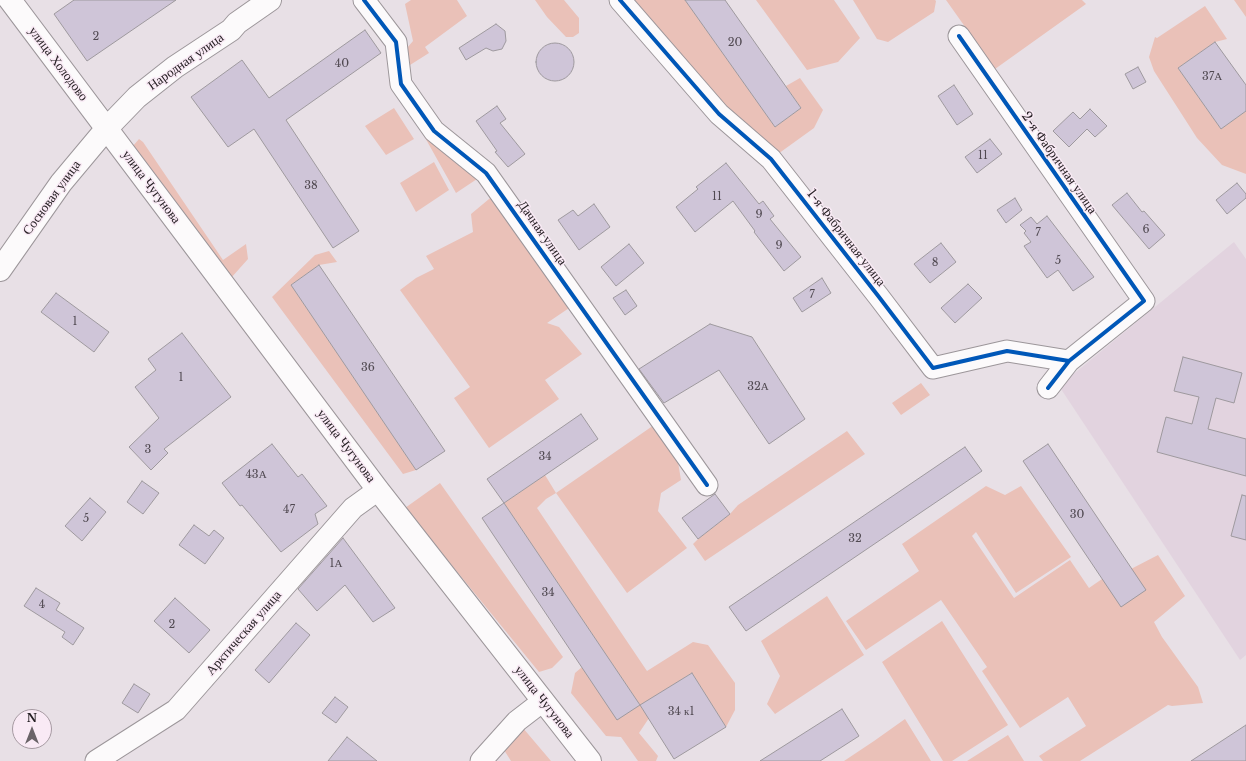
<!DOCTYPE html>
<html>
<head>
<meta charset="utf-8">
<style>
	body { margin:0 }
	#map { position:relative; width:1246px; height:761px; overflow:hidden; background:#e8e0e6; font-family:"Libre Baskerville",serif }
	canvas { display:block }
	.north { position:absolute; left:12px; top:709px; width:40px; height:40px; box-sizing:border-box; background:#f9eaf5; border:1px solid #a599a1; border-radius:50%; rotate:0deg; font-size:11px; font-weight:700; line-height:16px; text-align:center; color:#262024 }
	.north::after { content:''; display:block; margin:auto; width:14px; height:18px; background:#6a6368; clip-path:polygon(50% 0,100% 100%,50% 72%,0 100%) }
</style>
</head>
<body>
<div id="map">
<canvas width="1246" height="761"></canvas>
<div class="north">N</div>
</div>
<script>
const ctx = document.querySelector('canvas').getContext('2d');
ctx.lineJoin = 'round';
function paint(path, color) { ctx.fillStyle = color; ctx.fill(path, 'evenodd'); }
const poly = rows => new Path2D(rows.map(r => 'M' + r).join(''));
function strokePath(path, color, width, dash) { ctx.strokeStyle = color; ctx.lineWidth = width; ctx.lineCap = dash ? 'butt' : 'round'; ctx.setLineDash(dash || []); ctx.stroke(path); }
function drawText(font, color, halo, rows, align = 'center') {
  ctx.font = font + ' "Libre Baskerville",serif'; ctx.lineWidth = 3; ctx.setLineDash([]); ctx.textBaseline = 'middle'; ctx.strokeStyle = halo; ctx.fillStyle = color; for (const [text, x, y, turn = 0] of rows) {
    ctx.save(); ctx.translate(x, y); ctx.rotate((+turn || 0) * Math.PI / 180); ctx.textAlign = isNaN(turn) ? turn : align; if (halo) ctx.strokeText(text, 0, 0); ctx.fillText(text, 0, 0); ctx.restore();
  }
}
paint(poly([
	[1234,242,1246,259,1246,655,1240,660,1059,386]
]), '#e2d3df');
paint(poly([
	[411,0,457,0,467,16,425,47,429,53,410,65,407,48,413,41,405,4],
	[535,0,564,0,579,18,579,33,573,37,566,37,547,17],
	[620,0,685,0,775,127,801,108,786,86,800,78,823,110,814,128,771,159],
	[756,0,834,0,860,38,838,62,807,70],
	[853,0,935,0,936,1,934,12,888,42,877,39],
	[946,0,1082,0,1086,4,995,69],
	[1234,0,1246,0,1246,17],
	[1205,6,1227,39,1215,42,1178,68,1221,129,1246,111,1246,174,1222,165,1197,138,1154,71,1149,57,1155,37,1157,38],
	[394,108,414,139,386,155,365,126],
	[434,131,486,173,456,193,423,134],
	[139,139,143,142,223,260,246,244,248,259,231,278,126,154],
	[434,162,449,190,416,212,400,183],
	[495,194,578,302,547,323,559,327,582,354,545,380,559,399,489,448,454,398,470,387,400,290,416,278,434,269,426,256,473,232,471,214],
	[329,251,337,262,319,265,291,285,416,470,403,474,272,297,315,255],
	[921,383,930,395,901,415,892,403],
	[654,425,678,462,681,480,661,493,658,511,687,548,627,593,556,493,546,499,537,508,647,671,693,642,708,645,735,683,735,710,726,727,692,673,641,705,649,718,639,733,658,756,656,761,638,761,621,737,606,736,571,693,575,673,582,667,617,719,640,705,504,503,545,475,556,493],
	[847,431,865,454,705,561,693,544,698,539,730,514,738,505],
	[440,483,563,657,552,668,539,672,405,508],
	[986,486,1005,495,1021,486,1071,557,1016,593,976,532,972,536,1014,598,1070,560,1089,588,1102,579,1131,569,1158,555,1185,596,1154,622,1162,637,1198,687,1203,703,1172,706,1168,705,1080,761,1043,761,1039,756,1086,726,1068,697,1020,728,982,671,987,667,941,600,866,650,846,621,919,571,902,544],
	[827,596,864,655,775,714,767,704,780,676,761,641],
	[942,621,1008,725,952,761,943,761,882,662],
	[905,719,931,761,844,761,874,741],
	[517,721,551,761,511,761,499,742],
	[1008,735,1024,761,967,761]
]), '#eac1b8');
const building = poly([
	[74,0,176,0,87,61,54,14,74,0],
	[685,0,725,0,801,108,775,127,685,0],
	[496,24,505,31,506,41,502,49,493,51,486,48,466,60,459,48,496,24],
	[365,30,381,53,286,120,359,231,333,248,254,129,228,147,191,97,242,60,269,98,365,30],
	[1215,42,1246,85,1246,111,1221,129,1178,68,1215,42],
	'536 62a19 19 0 1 1 38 0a19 19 0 1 1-38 0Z',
	[1138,67,1146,82,1133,89,1125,74,1138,67],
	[954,85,973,114,957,125,938,96,954,85],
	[497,106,506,119,500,123,525,154,508,167,495,152,497,151,476,121,497,106],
	[1090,109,1107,126,1095,137,1087,129,1069,147,1053,131,1073,112,1080,119,1090,109],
	[990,139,1002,154,977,173,965,157,990,139],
	[726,163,759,204,763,201,774,216,770,219,801,257,784,271,754,232,755,231,733,201,695,232,676,207,698,189,696,187,726,163],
	[1237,183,1246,194,1246,198,1227,214,1216,200,1237,183],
	[1127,193,1142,212,1144,211,1165,235,1149,249,1112,205,1127,193],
	[1015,198,1022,210,1006,223,997,210,1015,198],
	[594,204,610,227,579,250,558,220,573,210,578,216,594,204],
	[1047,216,1094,277,1073,291,1058,270,1047,278,1024,246,1031,242,1024,233,1026,231,1020,225,1031,217,1037,224,1047,216],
	[941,243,956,262,930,283,914,264,941,243],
	[629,244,644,263,616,286,601,267,629,244],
	[319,265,445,451,416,470,291,285,319,265],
	[822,278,831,293,802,312,793,298,822,278],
	[968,284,982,298,955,323,941,308,968,284],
	[626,290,637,306,625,315,613,298,626,290],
	[56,293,109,332,94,352,41,312,56,293],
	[710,324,752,337,805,419,769,444,719,370,664,403,639,369,710,324],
	[182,333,231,397,164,449,168,453,151,470,129,447,159,418,135,387,156,370,148,359,182,333],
	[1183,357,1242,373,1234,403,1216,398,1208,429,1246,439,1246,476,1157,452,1166,417,1192,424,1199,397,1174,391,1183,357],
	[581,414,598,439,504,503,487,479,581,414],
	[272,444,298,477,302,474,327,506,315,514,318,524,281,552,242,505,240,506,222,483,272,444],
	[1048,444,1146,590,1121,607,1023,461,1048,444],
	[965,447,982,471,746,631,729,607,965,447],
	[142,481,159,493,143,514,127,502,142,481],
	[715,494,730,514,698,539,682,518,715,494],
	[1242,495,1246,496,1246,540,1231,536,1242,495],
	[90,498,106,512,82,541,65,526,90,498],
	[504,503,640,705,617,720,482,518,504,503],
	[194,525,209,536,214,530,224,538,205,564,179,545,194,525],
	[343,538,395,608,373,622,345,585,317,611,298,589,343,538],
	[36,588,60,603,56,610,84,628,73,645,62,637,65,632,24,606,36,588],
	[175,598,210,630,189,653,154,621,175,598],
	[296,623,310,635,269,683,255,670,296,623],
	[692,673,726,727,674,759,640,705,692,673],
	[134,684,150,694,138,713,122,703,134,684],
	[335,697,348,707,336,723,322,713,335,697],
	[842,709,859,736,820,761,760,761,842,709],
	[1246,725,1246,761,1191,761,1246,725],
	[347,737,377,761,328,761,347,737]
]);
paint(building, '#cfc5d8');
strokePath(building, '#9e999e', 1);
const minor = poly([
	[364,0,396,42,401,84,434,131,486,173,707,485],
	[620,0,719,114,771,159,879,297,933,368,1007,351,1069,361,1048,388],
	[959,36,1144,301,1069,361],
	[96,761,176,710,353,508,378,490],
	[481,761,517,721,543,701]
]);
const major = poly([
	[10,0,378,490,590,761],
	[0,270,61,183,107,128,137,97,175,67,231,30,237,23,270,0]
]);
strokePath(minor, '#9c969a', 23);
strokePath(major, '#9c969a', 24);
strokePath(minor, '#fcfafb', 21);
strokePath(major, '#fcfafb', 22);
strokePath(poly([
	[364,0,396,42,401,84,434,131,486,173,707,485],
	[620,0,719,114,771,159,879,297,933,368,1007,351,1069,361,1048,388],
	[959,36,1144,301,1069,361]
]), '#0057b8', 4);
drawText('11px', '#504951', null, [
	["2",96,37],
	["20",735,43],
	["40",342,64],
	["37А",1212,77],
	["11",983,156],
	["38",311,186],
	["11",717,197],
	["9",759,215],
	["6",1146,230],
	["7",1038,233],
	["9",779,246],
	["5",1058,261],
	["8",935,263],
	["7",812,295],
	["1",75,322],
	["36",368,368],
	["1",181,378],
	["32А",758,387],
	["3",148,450],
	["34",545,457],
	["43А",256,475],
	["47",289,510],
	["30",1077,515],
	["5",86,519],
	["32",855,539],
	["1А",336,564],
	["34",548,593],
	["4",42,605],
	["2",172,625],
	["34 к1",681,712]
]);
drawText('13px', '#262024', '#f9eaf5', [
	["Народная улица",186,62,-35],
	["улица Холодово",58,64,53],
	["2-я Фабричная улица",1059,163,55],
	["улица Чугунова",151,187,53],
	["Сосновая улица",52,198,-54],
	["Дачная улица",542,233,55],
	["1-я Фабричная улица",846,238,52],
	["улица Чугунова",346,446,53],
	["Арктическая улица",244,633,-49],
	["улица Чугунова",544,702,52]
]);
</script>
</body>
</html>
